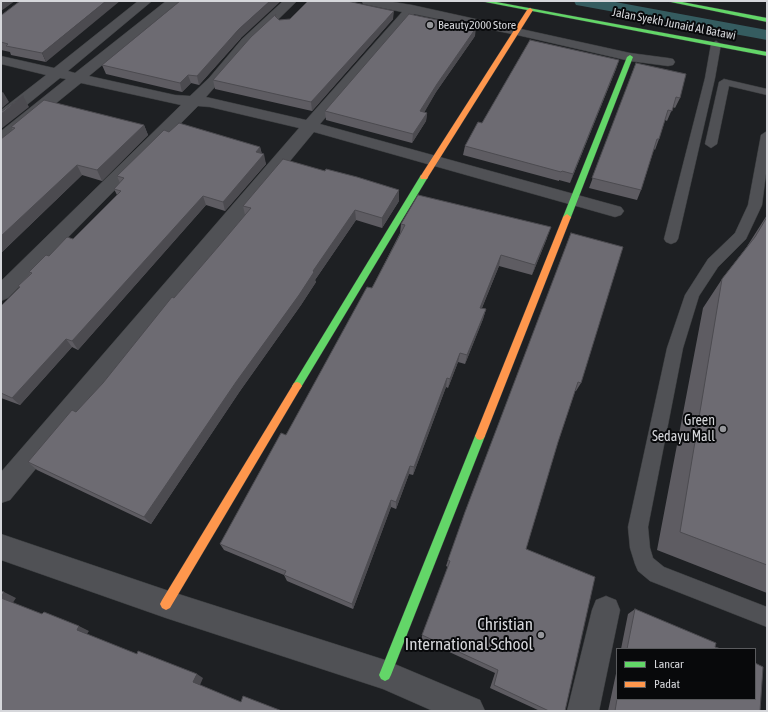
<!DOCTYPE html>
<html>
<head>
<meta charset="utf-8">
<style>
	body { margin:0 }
	#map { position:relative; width:768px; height:712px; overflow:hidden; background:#1e2023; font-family:"Asap Condensed",sans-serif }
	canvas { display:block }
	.frame { position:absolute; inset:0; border:2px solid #d6d7db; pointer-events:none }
	.legend { position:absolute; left:616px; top:648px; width:140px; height:52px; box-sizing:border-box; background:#08090b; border:1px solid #5a5b5e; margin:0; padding:5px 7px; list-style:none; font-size:12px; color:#d6d7db }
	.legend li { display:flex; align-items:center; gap:8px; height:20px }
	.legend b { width:20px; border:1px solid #5a5b5e }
</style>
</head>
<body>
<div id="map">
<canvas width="768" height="712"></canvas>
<div class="frame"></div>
<ul class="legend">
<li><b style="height:5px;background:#63d668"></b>Lancar</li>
<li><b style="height:5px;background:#ff974d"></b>Padat</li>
</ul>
</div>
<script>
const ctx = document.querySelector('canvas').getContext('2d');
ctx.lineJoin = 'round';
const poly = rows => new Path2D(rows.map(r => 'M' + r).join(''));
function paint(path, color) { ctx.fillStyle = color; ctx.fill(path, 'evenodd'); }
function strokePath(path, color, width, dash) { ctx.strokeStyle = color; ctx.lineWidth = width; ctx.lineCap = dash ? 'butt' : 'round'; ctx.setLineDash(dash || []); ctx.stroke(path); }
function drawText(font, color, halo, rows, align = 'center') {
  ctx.font = font + ' "Asap Condensed",sans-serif'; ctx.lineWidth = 4; ctx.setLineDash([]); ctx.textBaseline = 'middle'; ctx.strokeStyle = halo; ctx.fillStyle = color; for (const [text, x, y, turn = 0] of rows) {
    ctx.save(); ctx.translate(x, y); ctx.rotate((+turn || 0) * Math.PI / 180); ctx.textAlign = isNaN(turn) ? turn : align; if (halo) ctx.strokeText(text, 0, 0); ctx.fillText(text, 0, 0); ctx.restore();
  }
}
paint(poly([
	[574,1,610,1,767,30,767,40,582,6,576,5,574,1]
]), '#355c60');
const lane = poly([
	[716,41,721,44,715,78,678,239,676,242,671,244,666,242,664,239,705,78,711,44,716,41],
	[724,79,767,89,767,95,729,86,717,144,711,148,705,144,719,82,724,79],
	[767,131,767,166,762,205,746,239,718,267,699,296,683,348,648,527,650,548,653,558,664,567,767,607,767,627,650,581,638,571,635,564,630,548,628,527,667,348,685,295,708,259,735,233,748,205,761,135,767,131]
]);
const street = poly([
	[138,1,152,1,68,71,75,73,166,1,180,1,89,76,175,95,190,96,209,78,242,39,283,1,297,1,252,45,206,97,306,120,402,12,363,4,362,1,387,1,412,5,630,53,668,58,673,59,675,62,673,65,668,66,630,61,517,35,414,14,320,124,621,207,624,211,621,215,615,217,314,132,10,500,1,503,1,472,299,128,210,107,198,106,8,298,1,301,1,281,181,105,81,83,7,143,1,144,1,131,66,79,60,78,7,121,1,123,1,110,46,75,1,64,1,56,54,68,138,1],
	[1,534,166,590,385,660,480,700,485,711,433,711,383,689,166,618,1,560,1,534],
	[606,596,616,600,620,610,599,711,567,711,592,610,596,600,606,596]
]);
const fast = poly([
	[480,1,491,1,767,52,767,56,480,1],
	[666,1,677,1,767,18,767,22,666,1],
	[630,55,633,57,571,217,570,219,564,219,563,217,627,57,630,55],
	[421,175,427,175,428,177,300,389,297,390,294,389,292,386,294,383,421,175],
	[480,432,483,433,485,436,391,675,389,679,385,681,381,679,379,675,475,436,477,433,480,432]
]);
const slow = poly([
	[530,8,533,10,428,177,427,179,421,179,420,177,527,10,530,8],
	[567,214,571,217,485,436,483,439,480,440,477,439,475,436,563,217,567,214],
	[297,382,300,383,302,386,300,389,170,608,166,610,162,608,160,604,162,600,294,383,297,382]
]);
strokePath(lane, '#393b3d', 1);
strokePath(street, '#393b3d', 1);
strokePath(fast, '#393b3d', 1);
strokePath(slow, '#393b3d', 1);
paint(lane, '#505155');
paint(street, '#505155');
paint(fast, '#63d668');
paint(slow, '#ff974d');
paint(poly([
	[20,1,46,62,11,55,10,52,1,50,1,15,3,14],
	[277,17,279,20,393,19,312,111,215,89,213,80],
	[475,36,436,92,424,112,427,113,426,121,412,143,326,120,325,111],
	[241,38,199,85,191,83,182,92,106,74,102,65],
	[619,60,616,69,570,183,559,180,559,181,463,155,465,146,482,123],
	[636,63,680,98,675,108,673,107,667,121,665,120,659,139,655,150,654,149,641,190,637,200,589,188],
	[144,125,148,135,102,181,82,175,1,253,1,139,13,130,11,127],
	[169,132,260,147,262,154,266,164,225,211,206,205,78,350,72,347,20,405,1,398,1,306,19,288,18,286,30,274,29,272,49,256,73,239,117,195,114,189,120,183,117,176],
	[399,201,382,228,356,220,315,280,316,282,301,305,240,391,151,524,37,470,28,462,76,412,103,383,174,298,218,247,245,215,243,206],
	[767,215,767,593,657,550,703,308,722,279,746,248],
	[401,224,547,238,532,275,499,266,482,308,486,309,483,319,465,364,458,362,448,388,446,387,413,475,409,474,396,509,391,507,353,609,287,581,284,575,224,550,220,544,286,435,372,288,400,233],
	[571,233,581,383,576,391,575,391,558,442,526,549,565,711,540,711,490,688,495,673,421,639,448,567,446,566,448,560],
	[635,609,715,647,721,649,621,649,628,614],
	[617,669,617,699,755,699,760,711,608,711]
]), '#5e5c62');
paint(poly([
	[1,1,15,1,1,11],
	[106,1,120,1,46,62,42,53],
	[270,1,281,1,241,38,199,85,197,76,239,29],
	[394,11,393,19,312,111,311,102],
	[476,28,475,36,436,92,420,120,420,111,437,84],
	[619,60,616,69,570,183,573,174],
	[188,75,191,83,182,92,180,83],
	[3,92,9,102,1,109,1,93],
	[23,96,29,107,1,129,1,114],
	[427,113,426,121,412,143,413,134],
	[144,125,148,135,102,181,97,170],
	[260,147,262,156,256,152],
	[264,154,266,164,225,211,223,202],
	[77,165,82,175,1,253,1,236],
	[399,190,399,201,382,228,382,218],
	[203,196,206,205,78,350,72,341],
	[355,210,356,220,315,280,316,282,301,305,240,391,151,524,144,517,236,382],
	[551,227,547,238,532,275,535,265],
	[501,255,499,266,478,317,480,308],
	[486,309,483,319,465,364,467,355],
	[66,339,72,347,20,405,12,398],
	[460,353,458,362,448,388,450,379],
	[447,378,446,387,413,475,414,467],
	[410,466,409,474,396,509,396,502],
	[391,500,391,507,353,609,352,604],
	[4,592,16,598,12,604,1,598,1,597],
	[79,626,89,631,87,634,77,630],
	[197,674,203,678,200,685,193,682]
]), '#4c4b50');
const building = poly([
	[20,1,106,1,42,53,6,46,8,44,1,42,1,15,3,14,20,1],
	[180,1,270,1,239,29,197,76,188,75,180,83,102,65,180,1],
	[308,1,347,1,394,11,311,102,213,80,251,37,276,14,275,16,279,20,290,19,308,1],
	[409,14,476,28,437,84,420,111,427,113,413,134,325,111,409,14],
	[530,40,619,60,573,174,562,171,561,172,465,146,478,122,482,123,530,40],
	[636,63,686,74,680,98,676,97,672,111,668,110,659,139,657,139,641,190,592,178,636,63],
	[23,96,1,114,1,112,23,96],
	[44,100,144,125,97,170,77,165,1,236,1,139,15,128,11,127,44,100],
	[179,123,260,147,256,152,264,154,223,202,203,196,72,341,66,339,12,398,1,393,1,306,20,287,18,286,32,273,29,272,46,255,49,256,67,237,73,239,121,191,114,189,124,178,117,176,164,130,169,132,179,123],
	[283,159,325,171,326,169,357,177,399,190,382,218,355,210,313,271,314,272,299,295,236,382,144,517,28,462,72,410,76,412,103,383,172,297,174,298,218,247,251,208,243,206,283,159],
	[418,195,551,227,535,265,501,255,480,308,486,309,467,355,460,353,450,379,447,378,414,467,410,466,396,502,391,500,352,604,284,575,286,571,220,544,281,433,286,435,367,287,372,288,405,225,401,224,418,195],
	[767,217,767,565,680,532,722,279,755,237,767,217],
	[571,233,623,247,581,383,578,382,558,442,526,549,595,577,565,711,549,711,494,685,498,670,422,635,450,561,448,560,465,512,571,233],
	[1,591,4,592,1,597,1,591],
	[1,598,42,614,44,612,79,626,77,630,137,654,138,651,197,674,193,682,241,702,243,696,282,711,1,711,1,598],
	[635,609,716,643,715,647,721,649,627,649,635,609],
	[755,663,763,667,760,711,615,711,617,699,755,699,755,663]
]);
paint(building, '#6d6b72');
strokePath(building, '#4c4b50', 1);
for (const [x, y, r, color] of [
	[430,25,4,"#96979b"],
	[723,429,4,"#96979b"],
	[541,635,4,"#96979b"]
]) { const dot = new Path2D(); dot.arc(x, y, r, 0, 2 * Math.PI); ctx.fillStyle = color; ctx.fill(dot); strokePath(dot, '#08090b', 1.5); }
drawText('12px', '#d6d7db', '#08090b', [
	["Jalan Syekh Junaid Al Batawi",674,24,11]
]);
drawText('12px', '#d6d7db', '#08090b', [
	["Beauty2000 Store",438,25]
], 'left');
drawText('14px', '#d6d7db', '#08090b', [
	["Green",715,421],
	["Sedayu Mall",715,437]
], 'right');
drawText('17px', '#d6d7db', '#08090b', [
	["Christian",533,625],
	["International School",533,645]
], 'right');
</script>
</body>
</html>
